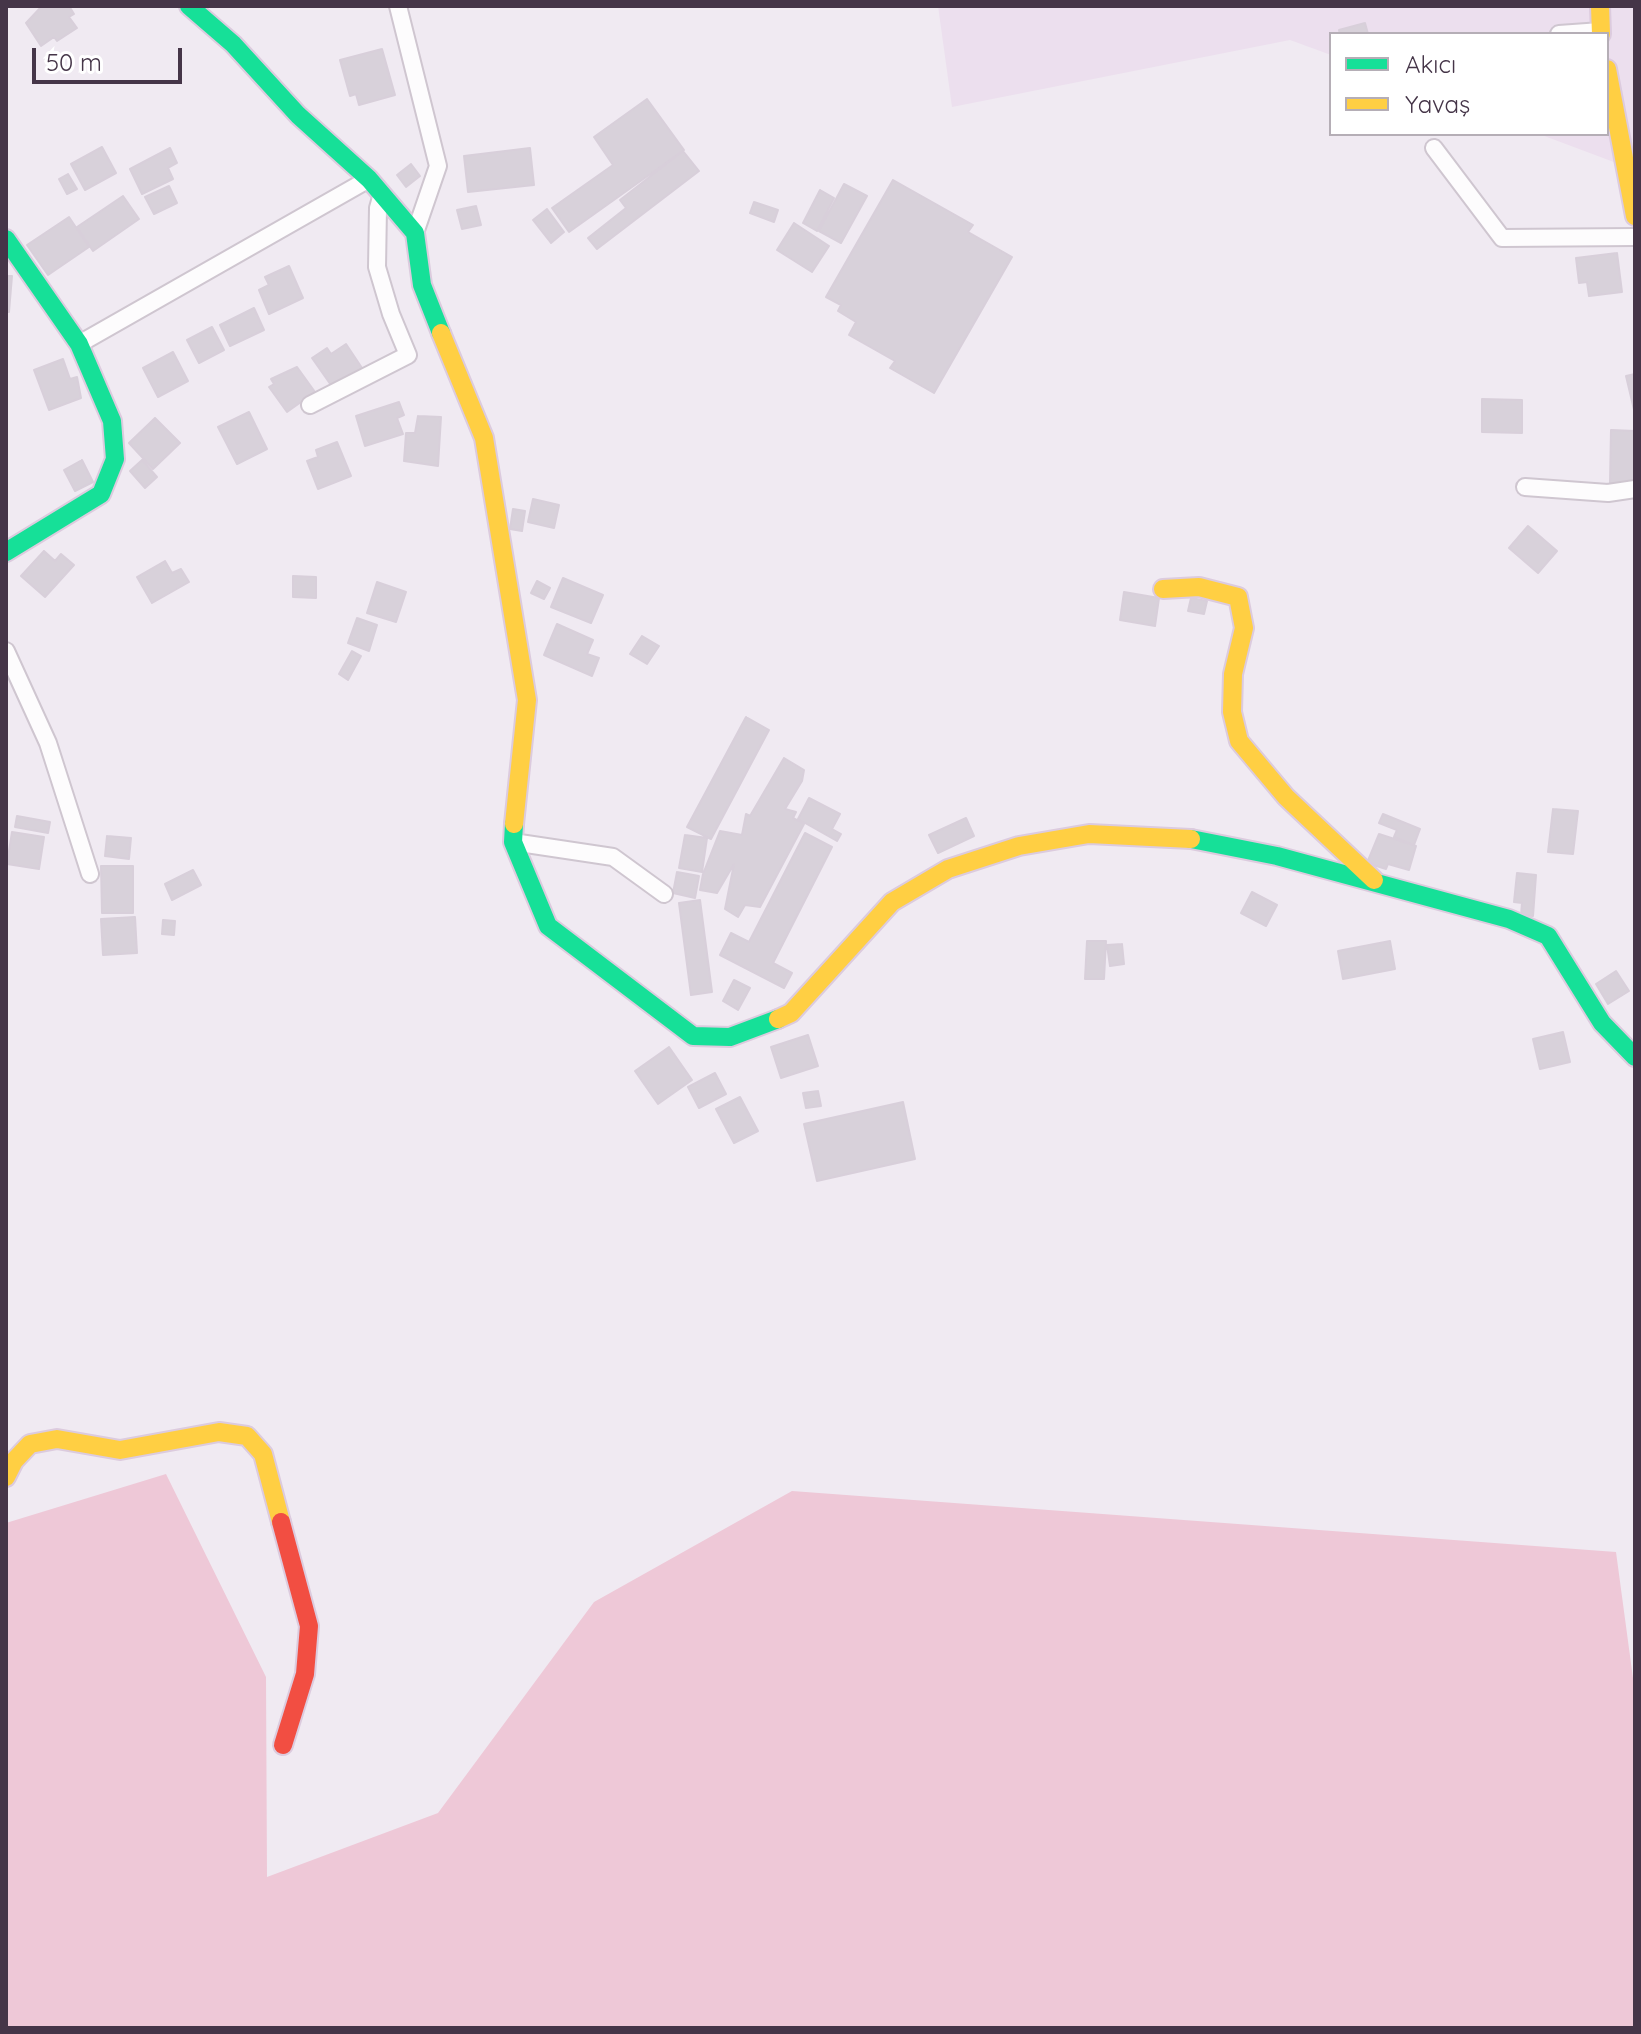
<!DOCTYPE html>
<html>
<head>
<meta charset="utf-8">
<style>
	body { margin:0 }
	#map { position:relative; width:1641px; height:2034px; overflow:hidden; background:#f0eaf2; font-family:Quicksand,sans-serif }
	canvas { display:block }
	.frame { position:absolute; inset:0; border:8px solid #453548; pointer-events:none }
	.legend { position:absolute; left:1329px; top:32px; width:280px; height:104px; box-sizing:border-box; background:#fff; border:2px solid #b5aeb6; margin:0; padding:10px 14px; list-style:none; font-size:24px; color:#453548 }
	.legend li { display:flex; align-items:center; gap:16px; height:40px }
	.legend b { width:40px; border:2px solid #b5aeb6 }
	.scale { position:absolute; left:32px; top:48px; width:150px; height:36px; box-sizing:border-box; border:4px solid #453548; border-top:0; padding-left:10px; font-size:24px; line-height:28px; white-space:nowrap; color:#453548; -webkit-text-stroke:6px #fff; paint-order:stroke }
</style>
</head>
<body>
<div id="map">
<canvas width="1641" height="2034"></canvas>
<div class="frame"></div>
<ul class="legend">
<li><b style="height:10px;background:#16e098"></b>Akıcı</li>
<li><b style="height:10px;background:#ffcf43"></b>Yavaş</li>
</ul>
<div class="scale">50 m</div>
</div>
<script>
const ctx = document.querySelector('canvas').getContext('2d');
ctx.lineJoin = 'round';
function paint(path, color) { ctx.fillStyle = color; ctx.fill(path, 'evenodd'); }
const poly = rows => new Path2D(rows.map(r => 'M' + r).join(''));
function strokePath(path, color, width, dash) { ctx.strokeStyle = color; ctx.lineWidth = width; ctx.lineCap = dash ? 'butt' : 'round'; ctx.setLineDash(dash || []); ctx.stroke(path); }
paint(poly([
	[938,6,1635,6,1635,170,1539,134,1607,134,1607,34,1331,34,1331,55,1290,40,952,107]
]), '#ecdfee');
paint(poly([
	[166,1474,266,1677,267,1877,438,1813,594,1602,792,1491,1616,1552,1635,1693,1635,2028,6,2028,6,1523]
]), '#eec8d7');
const building = poly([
	[42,6,69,6,74,14,69,17,77,28,57,41,54,37,41,46,26,23,42,6],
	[1365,23,1368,34,1340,34,1339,30,1365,23],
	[382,49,395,95,359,105,356,94,350,96,340,60,382,49],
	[647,99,684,150,569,232,552,208,613,165,594,137,647,99],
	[102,147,116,173,85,190,71,164,102,147],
	[170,148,177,163,168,168,173,179,142,194,130,169,170,148],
	[530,148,534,185,468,192,464,156,530,148],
	[683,151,699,171,597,249,588,238,626,208,620,200,683,151],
	[411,164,420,176,406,187,397,175,411,164],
	[68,174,77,189,67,194,59,179,68,174],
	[893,180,973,225,968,232,1012,257,934,393,890,368,895,361,849,335,856,322,838,311,841,305,826,297,893,180],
	[844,184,867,196,841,243,819,231,844,184],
	[169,186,177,203,154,214,145,197,169,186],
	[820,190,834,198,817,231,803,223,820,190],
	[123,196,139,219,93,251,77,227,123,196],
	[754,202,778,210,774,222,750,213,754,202],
	[476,206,481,225,462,229,457,210,476,206],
	[547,209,564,232,551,243,533,220,547,209],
	[69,217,89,247,48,275,27,245,69,217],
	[794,223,829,246,812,272,777,250,794,223],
	[1617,253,1622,292,1589,296,1587,282,1579,283,1576,258,1617,253],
	[289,266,303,298,269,314,259,290,269,285,265,277,289,266],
	[6,276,12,276,9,312,6,312,6,276],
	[254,308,264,330,230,346,220,325,254,308],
	[212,327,224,350,199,363,187,340,212,327],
	[346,344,362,368,333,388,312,358,327,348,331,354,346,344],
	[173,352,188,381,158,397,143,368,173,352],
	[63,359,70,379,77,377,81,398,49,410,34,370,63,359],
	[297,367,315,392,287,412,269,387,274,384,271,379,297,367],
	[1635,374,1635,414,1626,376,1635,374],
	[1482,399,1522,400,1522,433,1482,432,1482,399],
	[399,402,404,415,397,418,403,434,365,446,356,416,399,402],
	[249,412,267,449,237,464,218,427,249,412],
	[418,416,441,417,438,466,404,461,406,433,415,433,418,416],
	[155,418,180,443,153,469,129,443,155,418],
	[1611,430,1635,431,1635,483,1610,483,1611,430],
	[337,442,351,476,318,489,307,461,318,457,316,450,337,442],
	[82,460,93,482,75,491,64,470,82,460],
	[142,460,157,477,145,488,130,471,142,460],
	[533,499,559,505,554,528,528,522,533,499],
	[513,509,525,511,522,531,510,529,513,509],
	[1528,526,1557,551,1538,573,1509,548,1528,526],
	[44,551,55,561,61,554,74,565,45,597,21,576,44,551],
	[165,561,172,573,181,569,189,582,152,603,137,577,165,561],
	[293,576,316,577,316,598,293,597,293,576],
	[563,578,603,595,591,623,551,607,563,578],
	[537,581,550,588,544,599,531,593,537,581],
	[377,582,406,592,396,622,367,613,377,582],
	[1124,592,1159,598,1155,626,1120,620,1124,592],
	[1191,598,1207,601,1204,614,1188,611,1191,598],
	[357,618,377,625,369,651,348,643,357,618],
	[557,624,593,640,587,654,599,658,592,676,544,655,557,624],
	[642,636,659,646,647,664,630,654,642,636],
	[352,651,361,656,348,680,339,674,352,651],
	[746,717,769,730,711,839,687,827,746,717],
	[784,758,804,770,802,781,785,809,796,812,793,818,804,824,760,907,745,905,738,917,725,909,734,864,717,893,700,890,703,874,720,831,742,835,746,814,750,816,784,758],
	[809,798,840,814,832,829,841,834,837,841,798,819,809,798],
	[1553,809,1578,811,1573,854,1548,852,1553,809],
	[1383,814,1420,829,1414,845,1394,837,1397,830,1379,823,1383,814],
	[17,816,50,822,48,833,15,827,17,816],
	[966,818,974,836,938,853,929,835,966,818],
	[12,832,44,837,39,869,7,864,12,832],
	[805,833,832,847,773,963,792,973,784,988,720,955,731,933,749,942,805,833],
	[1379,834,1416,846,1409,870,1388,864,1386,869,1367,863,1379,834],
	[685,835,707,838,702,872,679,868,685,835],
	[107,836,131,838,129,859,105,856,107,836],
	[101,866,133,866,133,913,102,913,101,866],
	[193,870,201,885,172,900,165,884,193,870],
	[677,872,699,876,695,898,673,893,677,872],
	[1517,873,1536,875,1533,916,1521,915,1522,903,1514,902,1517,873],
	[1252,892,1277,905,1266,926,1241,913,1252,892],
	[700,900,712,992,691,995,679,903,700,900],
	[135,917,137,953,103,955,101,919,135,917],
	[163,920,175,921,174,935,162,934,163,920],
	[1087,941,1106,941,1104,979,1085,979,1087,941],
	[1390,941,1395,969,1343,979,1338,951,1390,941],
	[1122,944,1124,964,1110,966,1107,945,1122,944],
	[1616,971,1629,991,1608,1004,1596,984,1616,971],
	[734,980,750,988,738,1010,723,1001,734,980],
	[1563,1032,1570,1062,1540,1069,1533,1039,1563,1032],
	[808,1035,818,1066,781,1078,771,1047,808,1035],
	[669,1047,692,1080,658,1104,635,1071,669,1047],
	[715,1073,726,1094,699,1108,688,1087,715,1073],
	[818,1091,821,1106,806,1108,803,1093,818,1091],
	[740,1097,758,1131,734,1143,716,1109,740,1097],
	[903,1102,915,1159,817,1181,804,1124,903,1102]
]);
paint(building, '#d8d1da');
strokePath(building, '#d8cfda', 2);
const street = poly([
	[398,6,438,166,415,233],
	[1559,34,1601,31],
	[1434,148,1502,238,1635,237],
	[79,344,369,179],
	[310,405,408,355,391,314,377,267,378,208,382,194],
	[1525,487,1608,493,1635,489],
	[6,651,48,743,90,874],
	[513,842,613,857,664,894]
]);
const fast = poly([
	[189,6,233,44,298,115,369,179,415,233,422,285,441,333],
	[6,239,79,344,112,421,115,459,101,494,6,552],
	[514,824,513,842,548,926,693,1036,730,1037,778,1019],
	[1191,839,1277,856,1509,919,1548,936,1602,1023,1635,1057]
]);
const slow = poly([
	[1600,6,1601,34],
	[1607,69,1635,216],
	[441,333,484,438,527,700,514,824],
	[1163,589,1199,587,1238,597,1244,628,1233,674,1232,712,1239,741,1286,797,1374,880],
	[778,1019,791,1013,892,902,948,869,1019,846,1089,834,1191,839],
	[6,1477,14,1461,30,1444,57,1439,120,1450,219,1432,247,1436,263,1454,281,1522]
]);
const jam = poly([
	[281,1522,309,1626,305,1674,283,1745]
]);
strokePath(street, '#cfc6d0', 20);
strokePath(fast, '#dccbde', 22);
strokePath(slow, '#dccbde', 22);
strokePath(jam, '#dccbde', 22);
strokePath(street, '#fdfcfd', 16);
strokePath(fast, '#16e098', 18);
strokePath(slow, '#ffcf43', 18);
strokePath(jam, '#f24e42', 18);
</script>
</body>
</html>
